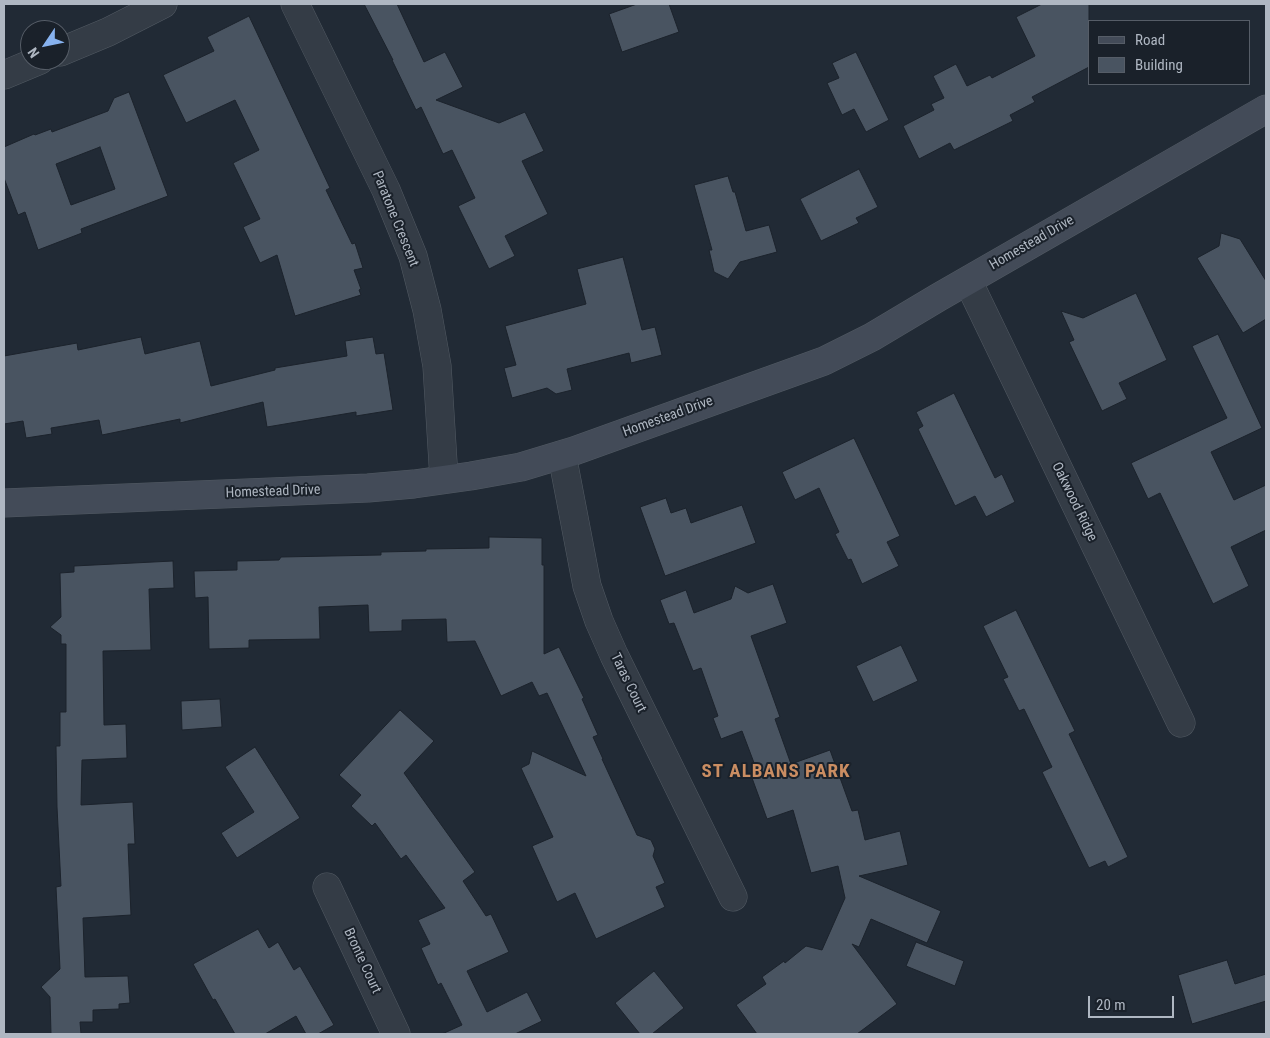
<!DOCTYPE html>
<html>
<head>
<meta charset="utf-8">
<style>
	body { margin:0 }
	#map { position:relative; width:1270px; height:1038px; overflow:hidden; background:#212a35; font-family:"Roboto Condensed",sans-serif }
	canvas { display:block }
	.frame { position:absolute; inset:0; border:5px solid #afb7c2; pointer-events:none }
	.legend { position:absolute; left:1088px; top:20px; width:162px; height:65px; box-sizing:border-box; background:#1a212a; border:1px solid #565d67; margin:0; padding:6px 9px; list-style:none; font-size:15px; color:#afb7c2 }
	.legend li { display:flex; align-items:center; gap:10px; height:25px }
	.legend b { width:25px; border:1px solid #565d67 }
	.north { position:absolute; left:20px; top:20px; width:50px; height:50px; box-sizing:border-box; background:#1a212a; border:1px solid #565d67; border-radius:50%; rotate:236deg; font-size:14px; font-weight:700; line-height:20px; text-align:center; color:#afb7c2 }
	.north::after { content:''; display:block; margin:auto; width:18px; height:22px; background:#87b2ef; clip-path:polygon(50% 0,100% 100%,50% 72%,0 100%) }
	.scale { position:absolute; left:1088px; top:996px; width:86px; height:22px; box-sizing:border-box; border:2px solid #afb7c2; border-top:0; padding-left:6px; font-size:15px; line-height:18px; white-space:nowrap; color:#afb7c2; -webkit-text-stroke:4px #1a212a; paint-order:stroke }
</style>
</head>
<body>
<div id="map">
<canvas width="1270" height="1038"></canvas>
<div class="frame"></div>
<ul class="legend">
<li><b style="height:6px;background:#434b58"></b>Road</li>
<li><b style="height:14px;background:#495461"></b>Building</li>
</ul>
<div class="north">N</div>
<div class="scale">20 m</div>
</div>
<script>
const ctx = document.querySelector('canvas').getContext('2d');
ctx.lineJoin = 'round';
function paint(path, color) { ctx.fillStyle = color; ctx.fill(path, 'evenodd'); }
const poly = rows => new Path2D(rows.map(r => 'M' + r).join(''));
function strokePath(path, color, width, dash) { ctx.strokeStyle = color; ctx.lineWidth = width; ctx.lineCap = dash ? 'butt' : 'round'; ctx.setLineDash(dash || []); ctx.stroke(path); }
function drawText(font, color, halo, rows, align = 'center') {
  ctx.font = font + ' "Roboto Condensed",sans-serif'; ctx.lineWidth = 4; ctx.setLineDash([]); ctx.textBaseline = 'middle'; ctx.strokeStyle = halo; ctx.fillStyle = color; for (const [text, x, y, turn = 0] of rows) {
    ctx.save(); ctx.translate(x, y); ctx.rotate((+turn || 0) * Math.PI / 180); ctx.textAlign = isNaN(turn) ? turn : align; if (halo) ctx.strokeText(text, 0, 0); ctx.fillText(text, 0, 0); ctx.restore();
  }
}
const building = poly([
	[364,4,397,4,424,62,445,52,463,87,436,100,499,123,525,112,544,151,522,161,548,214,505,236,515,256,489,269,458,206,475,198,452,150,443,154,421,107,416,110,392,60,393,60,364,4],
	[637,4,669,4,679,32,622,52,609,14,637,4],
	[1042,4,1089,4,1089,67,1032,97,1035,102,1010,115,1013,121,954,150,950,143,919,159,903,126,934,110,931,104,944,98,933,76,956,64,967,86,990,75,992,78,1035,56,1016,17,1042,4],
	[249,16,330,188,326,190,352,244,355,243,363,268,354,270,361,289,359,290,361,295,295,316,277,255,260,263,243,227,260,219,233,163,259,150,235,100,186,123,163,75,214,51,207,37,249,16],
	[856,52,889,120,866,132,854,109,842,115,827,83,839,78,832,63,856,52],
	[129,92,168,196,81,229,82,233,38,250,25,212,18,215,4,178,4,147,34,134,35,135,51,129,52,132,108,111,114,98,129,92],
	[100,147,115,189,71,205,56,164,100,147],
	[859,169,878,207,856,218,859,223,821,241,800,199,859,169],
	[728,176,733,192,735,192,746,231,769,225,777,252,740,262,728,279,714,272,709,250,712,250,694,185,728,176],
	[1221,233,1240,239,1266,281,1266,319,1243,333,1197,258,1219,246,1221,233],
	[623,257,642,330,655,327,662,355,631,363,629,353,567,369,572,390,556,394,547,388,512,398,504,368,516,365,505,326,586,304,577,269,623,257],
	[1136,293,1167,360,1119,383,1127,399,1102,411,1069,342,1074,340,1061,311,1083,318,1136,293],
	[1218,334,1262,428,1211,452,1234,500,1266,485,1266,530,1231,547,1249,586,1213,604,1160,493,1148,499,1131,463,1227,418,1192,346,1218,334],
	[141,337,145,354,200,341,211,386,275,370,275,368,347,356,345,341,373,337,376,354,384,353,393,410,356,416,356,412,267,427,263,402,180,423,180,419,102,435,99,420,51,428,52,434,26,438,23,421,4,424,4,356,77,343,78,350,141,337],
	[954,393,995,478,1002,474,1015,502,986,517,975,496,955,506,918,429,923,426,916,412,954,393],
	[854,438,900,536,887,542,899,566,862,584,851,559,848,560,835,534,839,532,819,488,795,500,782,472,854,438],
	[666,498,671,513,686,508,691,523,742,505,756,543,665,576,640,507,666,498],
	[489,537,542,538,542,565,544,565,544,654,559,647,584,698,582,699,598,735,593,737,603,759,602,759,637,835,651,840,655,849,653,856,665,883,656,887,665,907,596,939,575,893,557,902,532,846,553,837,521,768,529,764,532,751,586,776,547,693,539,696,532,682,501,696,475,641,447,642,446,619,402,620,402,631,369,632,368,605,319,607,320,639,249,640,249,648,209,649,208,597,195,598,194,571,237,570,237,561,279,560,281,557,381,555,381,552,426,551,426,549,489,548,489,537],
	[173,561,174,588,149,589,151,650,103,651,104,725,126,724,127,758,82,760,81,805,133,802,135,844,128,844,131,915,83,918,85,977,128,976,130,1003,119,1004,119,1009,93,1010,93,1022,80,1022,81,1034,51,1034,50,997,41,987,60,969,56,887,61,886,57,807,56,746,60,746,60,712,66,712,66,644,61,644,61,635,50,627,61,617,60,573,74,572,74,566,173,561],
	[773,584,787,623,751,636,780,717,775,719,791,764,830,750,852,811,858,810,865,840,900,831,908,865,859,876,941,911,927,943,871,919,859,947,852,944,897,1004,857,1034,757,1034,736,1005,766,984,762,977,784,961,785,963,806,946,822,950,845,898,838,866,811,873,793,810,767,819,752,778,759,776,742,731,721,739,713,718,718,716,701,668,693,671,674,623,669,624,660,600,686,590,694,613,731,599,735,586,748,593,773,584],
	[1016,610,1075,731,1069,734,1128,857,1108,867,1105,861,1089,868,1042,772,1052,767,1024,709,1019,711,1003,679,1008,677,983,626,1016,610],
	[901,645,918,681,873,702,856,666,901,645],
	[220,699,222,727,182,730,181,701,220,699],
	[400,710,434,741,404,773,475,872,463,881,486,916,491,914,509,952,467,971,487,1012,527,992,542,1021,515,1034,442,1034,462,1025,441,983,438,985,421,948,430,944,418,920,445,908,406,855,401,859,375,823,372,826,351,806,361,795,339,775,400,710],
	[255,747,300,818,237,858,221,833,254,812,225,767,255,747],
	[258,929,269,948,278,942,294,970,300,966,334,1025,318,1034,306,1034,296,1016,265,1034,235,1034,215,999,213,1000,193,964,258,929],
	[916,942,964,961,955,986,906,966,916,942],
	[1227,960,1235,984,1266,974,1266,1001,1192,1024,1178,975,1227,960],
	[654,971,684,1008,652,1034,640,1034,615,1003,654,971]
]);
paint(building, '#495461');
strokePath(building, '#1c232c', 1);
const street = poly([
	[295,4,386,190,413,256,427,310,437,366,444,479],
	[60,52,108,32,163,4],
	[4,75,40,60],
	[968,281,1181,723],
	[562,455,587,586,599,621,614,655,733,897],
	[327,887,396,1034]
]);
const secondary = poly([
	[4,503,368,488,414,484,471,476,521,467,574,451,824,361,872,337,939,297,1266,109]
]);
strokePath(street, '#525a63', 29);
strokePath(secondary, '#525a63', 29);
strokePath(street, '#343c46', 28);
strokePath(secondary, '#434b58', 28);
drawText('14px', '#afb7c2', '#1a212a', [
	["Paratone Crescent",395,219,68],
	["Homestead Drive",1032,243,-30],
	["Homestead Drive",668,417,-20],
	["Homestead Drive",273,492,-2],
	["Oakwood Ridge",1074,502,64],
	["Taras Court",628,683,64],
	["Bronte Court",362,961,65]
]);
ctx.letterSpacing = '1px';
drawText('bold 19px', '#ca8d62', '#1a212a', [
	["ST ALBANS PARK",776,772]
]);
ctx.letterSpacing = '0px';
</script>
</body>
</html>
